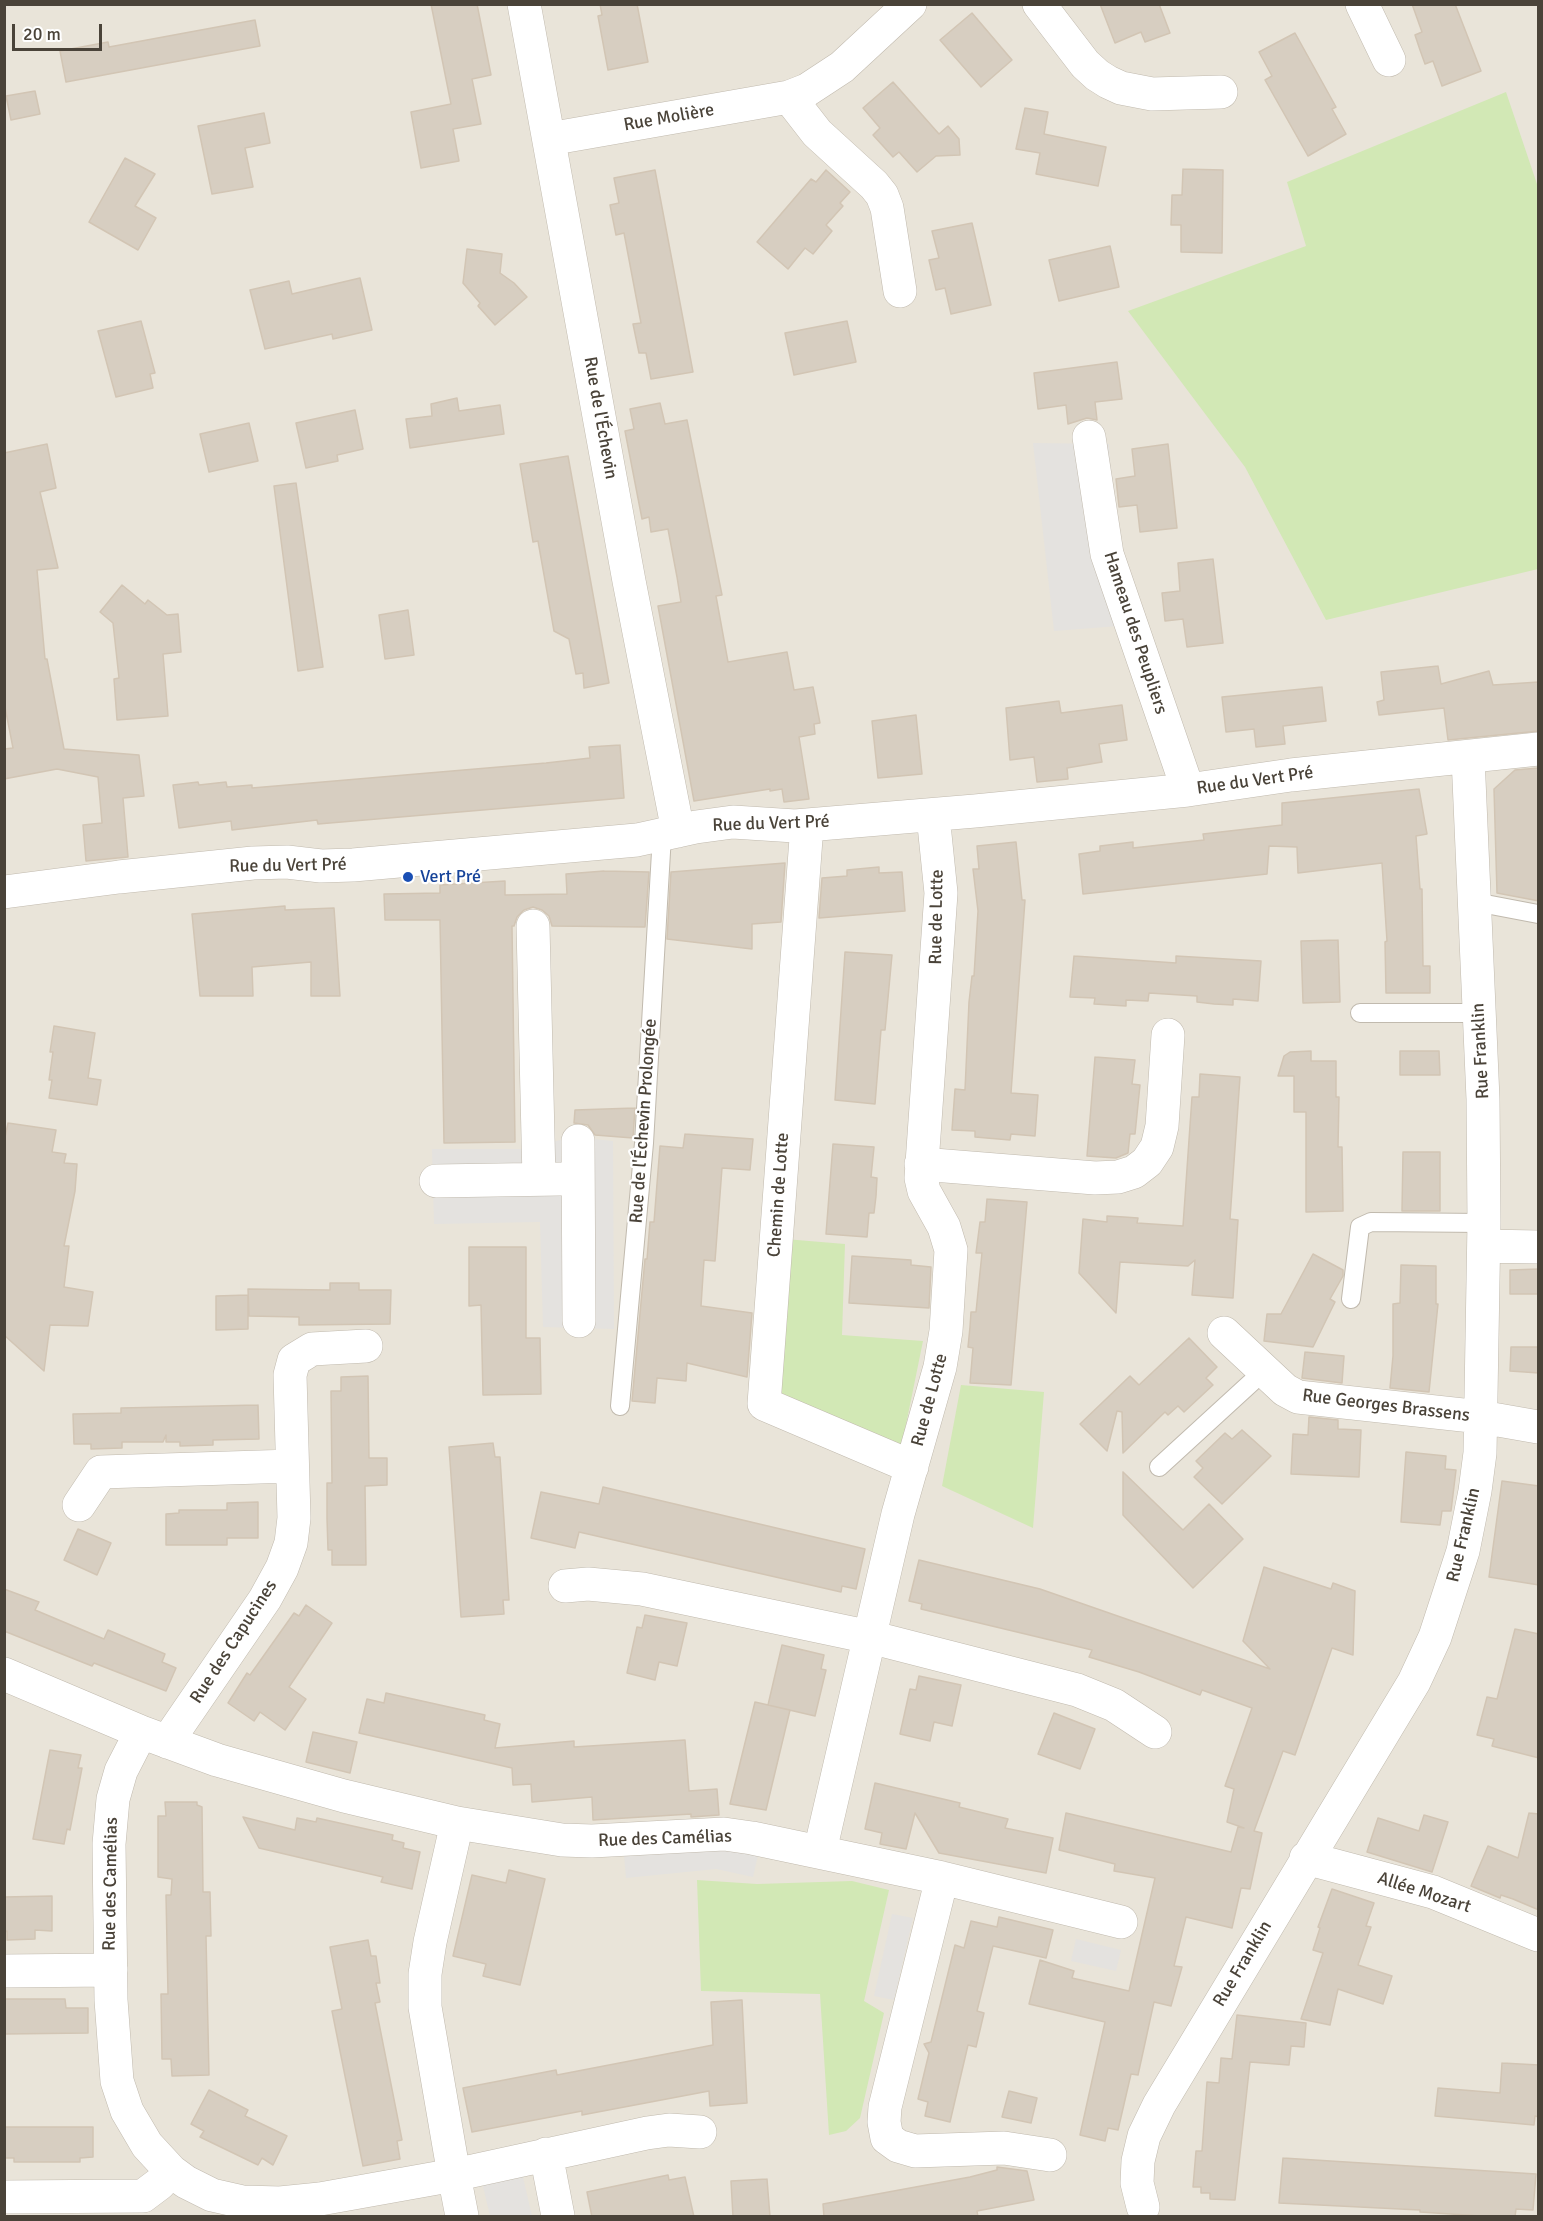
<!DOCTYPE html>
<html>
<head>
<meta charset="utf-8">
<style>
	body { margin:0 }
	#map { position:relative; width:1543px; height:2221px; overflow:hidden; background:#f5f2eb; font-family:Signika,sans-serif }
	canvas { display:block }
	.frame { position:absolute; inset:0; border:6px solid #4a4339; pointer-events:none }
	.scale { position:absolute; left:12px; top:24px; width:90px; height:27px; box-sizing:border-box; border:3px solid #4a4339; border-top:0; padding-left:8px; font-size:18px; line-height:21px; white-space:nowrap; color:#4a4339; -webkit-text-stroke:4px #fff; paint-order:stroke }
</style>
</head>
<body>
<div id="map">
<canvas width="1543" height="2221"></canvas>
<div class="frame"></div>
<div class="scale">20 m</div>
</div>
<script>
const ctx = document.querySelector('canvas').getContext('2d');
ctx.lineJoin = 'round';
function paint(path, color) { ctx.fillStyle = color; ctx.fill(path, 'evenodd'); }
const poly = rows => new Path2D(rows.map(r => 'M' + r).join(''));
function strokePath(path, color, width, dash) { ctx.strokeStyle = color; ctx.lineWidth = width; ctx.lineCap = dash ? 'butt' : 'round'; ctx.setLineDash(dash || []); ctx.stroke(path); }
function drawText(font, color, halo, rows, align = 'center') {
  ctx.font = font + ' Signika,sans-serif'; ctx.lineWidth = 4.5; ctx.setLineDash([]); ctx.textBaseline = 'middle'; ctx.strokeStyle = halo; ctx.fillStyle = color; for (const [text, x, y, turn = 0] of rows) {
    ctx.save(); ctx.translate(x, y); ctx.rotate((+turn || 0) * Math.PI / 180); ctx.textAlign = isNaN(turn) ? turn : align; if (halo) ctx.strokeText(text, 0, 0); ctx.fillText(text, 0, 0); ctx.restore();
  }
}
paint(poly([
	[5,5,1538,5,1538,2216,5,2216]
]), '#e9e4d9');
paint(poly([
	[1506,92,1538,187,1538,569,1326,620,1245,467,1128,311,1306,246,1287,182],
	[785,1239,845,1244,842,1335,923,1341,901,1449,775,1396],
	[961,1385,1044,1392,1033,1528,942,1486],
	[697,1880,757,1884,852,1881,889,1890,864,2001,884,2013,860,2118,846,2131,829,2135,820,1994,701,1991]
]), '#d2e8b5');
paint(poly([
	[1033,443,1109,444,1119,626,1054,631],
	[573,1137,613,1141,614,1329,543,1327,540,1222,434,1224,432,1149,522,1149],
	[718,1848,758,1855,753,1877,716,1869,626,1878,624,1855],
	[892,1914,913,1918,894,2000,874,1996],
	[1076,1939,1121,1950,1116,1971,1071,1961],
	[522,2173,532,2216,490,2216,482,2182]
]), '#e4e2df');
const building = poly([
	[431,4,477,4,491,75,472,79,481,124,453,129,459,161,421,168,411,112,451,104,431,4],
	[600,4,637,4,648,62,608,70,598,16,602,15,600,4],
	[1100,4,1159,4,1170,33,1145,42,1141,32,1115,43,1100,4],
	[1412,4,1455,4,1481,71,1442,86,1433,61,1425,64,1420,50,1415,35,1422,32,1412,4],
	[972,13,1012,60,981,87,940,40,972,13],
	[255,20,260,46,66,82,60,51,108,42,109,47,255,20],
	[1295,33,1336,107,1332,109,1346,134,1308,156,1265,80,1272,76,1259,52,1295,33],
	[893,82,939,134,948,126,959,139,960,155,936,156,917,172,899,152,893,157,873,135,880,128,863,108,893,82],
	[35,91,40,114,11,120,6,96,35,91],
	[1025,108,1048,112,1044,134,1106,147,1098,186,1036,174,1040,153,1016,149,1025,108],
	[264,113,270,143,245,148,253,187,212,194,198,126,264,113],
	[125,158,155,174,135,206,156,218,138,250,89,222,125,158],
	[1183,169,1223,170,1222,253,1181,252,1181,225,1171,225,1172,195,1182,195,1183,169],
	[655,170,693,372,651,379,646,353,639,353,633,324,641,323,624,233,616,235,610,205,619,203,614,178,655,170],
	[826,170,850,192,840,203,843,206,826,225,832,231,813,254,805,248,788,269,757,242,811,179,816,182,826,170],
	[972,223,991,305,951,314,945,288,936,290,929,260,939,258,932,231,972,223],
	[1110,246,1119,287,1059,301,1049,260,1110,246],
	[467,249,502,254,500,273,514,283,527,297,495,325,478,306,480,303,463,283,467,249],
	[360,278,372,330,333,339,332,334,265,349,250,290,289,281,292,294,360,278],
	[141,321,155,373,150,374,153,388,116,397,98,331,141,321],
	[847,321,856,362,794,375,785,333,847,321],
	[1117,362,1122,399,1095,402,1097,420,1087,418,1068,424,1066,405,1038,409,1034,373,1117,362],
	[457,398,459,411,500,405,504,434,410,448,406,419,432,416,431,404,457,398],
	[660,403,665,424,687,420,722,595,716,596,728,662,787,652,794,690,813,687,820,723,814,724,815,734,799,737,809,799,784,802,782,789,770,791,770,789,694,801,658,606,681,602,677,577,668,529,651,532,649,517,642,519,625,431,634,429,630,409,660,403],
	[355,410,363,449,337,455,338,461,306,468,296,423,355,410],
	[249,423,258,461,209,472,200,434,249,423],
	[47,444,56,488,40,492,58,568,37,570,45,659,47,659,64,749,139,755,144,796,123,798,128,857,86,861,83,825,102,823,98,777,57,769,4,779,4,749,13,748,4,702,4,453,47,444],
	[1168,444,1177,528,1140,532,1137,505,1119,507,1116,479,1135,476,1132,449,1168,444],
	[568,456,609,683,584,688,583,673,576,674,569,639,554,631,538,541,533,542,520,464,568,456],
	[296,483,323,667,298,671,274,486,296,483],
	[1213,559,1223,643,1187,647,1183,619,1165,621,1162,593,1180,591,1178,563,1213,559],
	[122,585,145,604,148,600,167,615,178,614,181,652,163,654,168,716,117,720,114,679,119,678,113,623,100,612,122,585],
	[408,610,414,655,385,659,379,615,408,610],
	[1438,666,1441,684,1489,671,1493,685,1539,682,1539,731,1448,740,1444,708,1379,715,1377,702,1384,700,1381,672,1438,666],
	[1322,687,1326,721,1283,726,1285,744,1256,747,1254,729,1226,732,1222,697,1322,687],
	[1059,701,1061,713,1122,705,1127,740,1099,744,1102,762,1067,768,1068,779,1037,782,1034,757,1010,760,1006,708,1059,701],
	[916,715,922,774,878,778,872,721,916,715],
	[620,745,624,798,318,824,317,820,232,830,231,821,179,828,173,785,198,782,199,785,226,782,227,787,252,785,252,788,546,763,590,758,589,747,620,745],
	[1539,768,1539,901,1497,893,1494,789,1515,770,1539,768],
	[1419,789,1427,834,1416,836,1420,889,1422,889,1423,966,1430,966,1430,993,1386,993,1385,942,1387,941,1382,863,1298,873,1297,847,1269,846,1267,874,1083,894,1079,854,1100,851,1100,846,1133,842,1133,848,1204,840,1203,834,1282,825,1282,803,1419,789],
	[1016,842,1022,900,1025,900,1011,1093,1038,1095,1035,1136,1011,1134,1010,1140,975,1137,975,1131,952,1130,955,1089,965,1090,969,1002,972,976,974,976,978,911,973,869,979,869,977,846,1016,842],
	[785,863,781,922,752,924,752,949,667,939,671,872,785,863],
	[879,867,879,873,902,872,905,911,819,918,822,878,847,876,847,870,879,867],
	[604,871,649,872,645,927,552,926,549,916,542,910,533,907,524,910,517,917,514,926,512,926,515,1142,444,1143,440,920,385,920,384,894,440,893,440,885,505,881,505,895,567,894,566,874,604,871],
	[285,906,285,910,334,908,340,996,311,996,311,962,252,967,253,996,200,996,192,914,285,906],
	[1338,940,1340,1002,1303,1003,1301,941,1338,940],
	[845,952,892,955,885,1030,881,1030,875,1104,835,1100,845,952],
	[1074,956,1176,963,1176,956,1261,961,1258,1001,1233,999,1233,1005,1214,1004,1197,1002,1197,996,1149,993,1148,1001,1126,1000,1126,1006,1094,1004,1095,998,1070,997,1074,956],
	[54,1026,95,1033,88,1078,101,1080,97,1105,49,1098,52,1080,49,1080,53,1052,50,1052,54,1026],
	[1311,1051,1311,1061,1336,1061,1336,1097,1339,1097,1338,1147,1342,1147,1343,1211,1306,1212,1306,1112,1294,1112,1294,1076,1278,1076,1284,1056,1290,1052,1311,1051],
	[1400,1051,1439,1051,1440,1075,1400,1075,1400,1051],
	[1095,1057,1135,1060,1132,1084,1140,1085,1135,1134,1130,1134,1128,1153,1116,1158,1087,1156,1095,1057],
	[1200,1074,1240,1077,1230,1219,1238,1220,1233,1298,1192,1295,1195,1260,1188,1266,1120,1262,1116,1313,1079,1273,1083,1219,1107,1222,1107,1216,1124,1217,1138,1218,1137,1223,1183,1226,1192,1097,1199,1097,1200,1074],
	[635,1108,633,1138,595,1135,588,1125,574,1123,575,1110,635,1108],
	[8,1123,56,1130,52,1152,66,1154,64,1163,77,1164,75,1191,64,1246,69,1246,64,1287,93,1292,88,1326,50,1325,44,1371,4,1335,4,1142,8,1123],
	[685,1134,753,1139,750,1170,722,1168,715,1261,704,1260,701,1306,752,1313,747,1377,687,1363,686,1381,657,1378,655,1403,632,1401,645,1259,647,1259,650,1222,654,1222,660,1146,683,1148,685,1134],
	[833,1144,874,1147,871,1177,877,1178,876,1196,874,1213,869,1213,867,1237,826,1234,833,1144],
	[1403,1152,1440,1152,1440,1211,1402,1211,1403,1152],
	[987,1199,1027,1202,1011,1385,970,1383,973,1348,968,1347,970,1327,971,1312,976,1312,982,1253,976,1253,980,1222,985,1222,987,1199],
	[469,1247,526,1247,526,1338,540,1338,541,1394,483,1395,481,1305,469,1306,469,1247],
	[1313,1254,1343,1270,1343,1276,1330,1299,1335,1302,1313,1347,1264,1341,1267,1314,1281,1314,1313,1254],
	[852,1256,911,1260,911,1265,931,1267,929,1308,849,1303,852,1256],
	[1401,1265,1436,1266,1436,1304,1438,1304,1429,1392,1390,1388,1393,1356,1393,1304,1400,1303,1401,1265],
	[1539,1269,1539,1294,1510,1294,1510,1270,1539,1269],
	[330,1283,359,1283,359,1290,391,1290,390,1324,299,1325,299,1317,249,1316,248,1289,330,1290,330,1283],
	[248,1295,248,1329,216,1330,216,1296,248,1295],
	[1189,1338,1217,1367,1206,1378,1213,1385,1184,1412,1178,1406,1168,1415,1165,1412,1123,1453,1122,1412,1117,1411,1107,1451,1080,1424,1130,1376,1139,1385,1189,1338],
	[1511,1347,1539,1347,1539,1373,1510,1371,1511,1347],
	[1305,1352,1344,1356,1342,1383,1302,1378,1305,1352],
	[368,1376,369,1458,387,1458,387,1485,365,1486,366,1565,332,1565,332,1550,328,1550,327,1518,327,1483,332,1483,331,1391,341,1391,341,1377,368,1376],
	[258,1405,259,1439,213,1440,213,1445,180,1446,180,1442,166,1442,166,1435,163,1442,122,1442,122,1448,91,1449,91,1444,74,1444,73,1414,121,1413,121,1408,258,1405],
	[1309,1417,1338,1420,1338,1429,1361,1430,1359,1477,1291,1474,1293,1434,1308,1435,1309,1417],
	[1242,1430,1271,1456,1222,1504,1194,1477,1203,1468,1196,1461,1225,1433,1232,1439,1242,1430],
	[493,1443,495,1457,500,1457,509,1600,503,1600,504,1614,461,1617,449,1447,493,1443],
	[1406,1452,1446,1456,1445,1469,1456,1470,1451,1511,1442,1511,1440,1525,1401,1522,1406,1452],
	[1123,1472,1183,1530,1209,1504,1243,1539,1193,1588,1123,1515,1123,1472],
	[1502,1481,1539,1486,1539,1585,1489,1577,1502,1481],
	[603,1487,865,1549,856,1589,842,1586,841,1592,579,1532,575,1548,531,1538,541,1492,599,1504,603,1487],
	[258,1502,258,1538,227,1538,227,1545,166,1545,166,1514,179,1513,179,1510,227,1510,227,1503,258,1502],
	[78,1529,111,1543,97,1575,64,1560,78,1529],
	[919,1560,1040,1589,1270,1669,1243,1641,1264,1567,1331,1589,1333,1583,1355,1591,1353,1655,1332,1648,1295,1755,1283,1751,1254,1831,1262,1833,1250,1889,1241,1888,1232,1928,1186,1917,1174,1966,1182,1967,1171,2006,1154,2002,1138,2075,1131,2074,1118,2130,1108,2128,1105,2141,1080,2135,1105,2022,1029,2004,1040,1960,1074,1971,1072,1978,1129,1991,1155,1878,1114,1871,1115,1864,1059,1850,1066,1813,1231,1852,1238,1827,1244,1828,1227,1822,1234,1789,1225,1786,1252,1708,1202,1690,1200,1695,1139,1672,1089,1657,1092,1650,921,1609,922,1604,909,1601,919,1560],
	[4,1589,39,1602,35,1610,104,1639,108,1630,165,1654,162,1662,176,1668,166,1691,94,1663,92,1666,4,1631,4,1589],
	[306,1605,332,1623,289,1687,306,1699,285,1730,260,1712,254,1721,228,1703,247,1673,250,1675,294,1613,299,1616,306,1605],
	[645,1615,687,1623,677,1666,659,1662,655,1680,627,1673,637,1627,642,1628,645,1615],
	[1515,1629,1539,1634,1539,1758,1492,1746,1494,1739,1477,1735,1487,1697,1497,1699,1515,1629],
	[782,1645,824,1655,821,1669,826,1670,815,1716,768,1705,782,1645],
	[919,1676,961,1685,952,1726,934,1722,930,1741,900,1734,910,1689,916,1690,919,1676],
	[386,1693,485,1715,484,1720,500,1724,495,1748,574,1741,574,1747,685,1740,689,1791,717,1789,719,1815,691,1817,691,1814,593,1820,592,1797,532,1802,531,1784,513,1785,512,1768,359,1733,367,1699,384,1703,386,1693],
	[755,1702,790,1710,766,1810,730,1804,755,1702],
	[1054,1713,1095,1729,1080,1769,1038,1754,1054,1713],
	[313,1732,357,1742,350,1773,306,1762,313,1732],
	[50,1750,81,1755,78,1768,82,1768,70,1830,67,1829,64,1844,33,1839,50,1750],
	[875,1783,960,1803,959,1807,1008,1819,1005,1828,1053,1838,1046,1873,939,1853,915,1813,906,1849,880,1844,882,1833,865,1829,875,1783],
	[165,1802,197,1802,197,1805,202,1807,203,1892,210,1892,211,1936,206,1936,209,2075,172,2076,171,2059,162,2059,161,1994,168,1994,166,1895,171,1895,172,1879,158,1877,158,1816,166,1816,165,1802],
	[1529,1813,1539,1814,1539,1910,1513,1899,1501,1895,1500,1898,1471,1886,1488,1846,1518,1858,1529,1813],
	[1424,1815,1448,1822,1432,1872,1367,1852,1378,1818,1419,1831,1424,1815],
	[243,1817,295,1830,297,1818,316,1822,317,1818,393,1835,392,1840,404,1843,403,1848,420,1852,412,1889,381,1882,383,1877,259,1848,243,1817],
	[509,1870,545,1879,520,1985,483,1976,486,1964,453,1956,472,1875,506,1883,509,1870],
	[1332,1889,1374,1903,1366,1926,1371,1927,1358,1965,1392,1976,1383,2004,1338,1989,1330,2025,1301,2019,1323,1953,1313,1950,1320,1928,1318,1927,1332,1889],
	[52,1896,52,1931,35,1930,35,1939,7,1940,7,1931,4,1932,4,1897,52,1896],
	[999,1917,1053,1930,1046,1958,993,1946,977,2011,984,2013,976,2047,968,2045,950,2122,925,2116,928,2102,918,2099,929,2053,924,2044,931,2042,955,1945,964,1948,971,1921,997,1927,999,1917],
	[368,1940,371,1956,376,1956,380,1983,376,1983,380,2002,375,2003,402,2140,397,2141,400,2159,363,2166,332,2011,342,2009,330,1947,368,1940],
	[4,1999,65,1999,66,2008,88,2008,88,2033,4,2034,4,1999],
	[742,2000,747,2103,710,2106,709,2091,582,2115,582,2111,472,2132,463,2088,556,2070,557,2075,713,2045,711,2002,742,2000],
	[1237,2015,1306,2023,1304,2047,1291,2046,1289,2065,1250,2062,1235,2200,1210,2199,1210,2193,1201,2193,1201,2187,1193,2187,1196,2151,1202,2151,1207,2082,1219,2083,1221,2058,1232,2059,1237,2015],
	[1502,2063,1539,2065,1539,2117,1535,2116,1534,2125,1435,2116,1438,2088,1500,2093,1502,2063],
	[209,2090,248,2110,245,2116,287,2136,273,2165,262,2158,258,2165,200,2137,204,2131,191,2124,209,2090],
	[1009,2091,1037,2098,1031,2123,1002,2117,1009,2091],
	[4,2127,93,2127,93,2157,80,2158,80,2162,14,2162,14,2158,4,2158,4,2127],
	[1283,2158,1536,2174,1533,2210,1516,2209,1515,2217,1496,2217,1420,2212,1420,2210,1279,2203,1283,2158],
	[997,2167,1027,2171,1034,2200,977,2211,978,2217,824,2217,823,2204,970,2177,997,2170,997,2167],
	[668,2175,669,2180,685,2177,694,2217,592,2217,587,2192,668,2175],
	[767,2179,770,2217,733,2217,731,2181,767,2179]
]);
paint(building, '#d7cec1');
strokePath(building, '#d2c5b4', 1.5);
const service = poly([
	[1475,902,1538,914],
	[1360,1013,1464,1013,1479,1015],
	[1351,1299,1360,1227,1371,1222,1484,1223],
	[620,1406,644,1143,662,835],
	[1159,1467,1265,1370]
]);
const minor = poly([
	[524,4,629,581,678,831],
	[1039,4,1085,64,1097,75,1108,82,1121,88,1152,94,1221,92],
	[1362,4,1389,60],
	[789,97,817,133,874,185,882,195,887,208,900,291],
	[549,139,789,97,807,90,842,67,910,4],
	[1089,437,1107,554,1188,790],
	[807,825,764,1404,912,1467],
	[4,892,119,877,253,863,287,862,321,866,353,865,637,840,696,827,733,822,795,826,975,811,1188,790,1291,775,1538,749],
	[533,926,539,1179],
	[578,1141,579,1321],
	[921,1164,1095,1178,1118,1177,1134,1172,1147,1162,1157,1147,1162,1126,1168,1035],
	[436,1181,560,1179],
	[1484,1246,1538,1247],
	[1224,1333,1285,1390,1298,1397,1481,1417,1538,1427],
	[79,1505,101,1472,292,1466],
	[565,1586,588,1584,642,1589,870,1637,1077,1690,1114,1705,1155,1732],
	[4,1674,141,1732,217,1760,344,1796,457,1823,562,1840,592,1841,724,1834,752,1838,942,1878,1121,1922],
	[141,1732,121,1771,113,1799,109,1844,111,2000,117,2081,127,2111,147,2145,171,2171,186,2182,212,2195,243,2202,280,2203,320,2199,454,2175,462,2216],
	[167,1742,265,1599,282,1568,291,1543,294,1518,290,1375,294,1360,312,1349,366,1346],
	[457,1823,430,1942,425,1974,425,2007,454,2175,647,2133,669,2130,700,2132],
	[820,1851,898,1514,940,1367,946,1331,951,1250,944,1227,924,1191,921,1178,941,893,933,815],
	[1306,1858,1433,1892,1538,1935],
	[942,1878,885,2107,884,2122,887,2138,898,2146,915,2151,1004,2148,1050,2155],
	[4,1971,111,1970],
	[546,2154,558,2216],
	[4,2197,143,2196,159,2184,171,2171],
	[1143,2207,1137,2183,1138,2161,1144,2136,1159,2105,1414,1682,1435,1637,1463,1551,1475,1491,1480,1453,1484,1223,1483,1099,1468,757]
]);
strokePath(service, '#c1baae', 20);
strokePath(minor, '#c1baae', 34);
strokePath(service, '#fff', 18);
strokePath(minor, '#fff', 33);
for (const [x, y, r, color] of [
	[408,877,6,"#1a4fb4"]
]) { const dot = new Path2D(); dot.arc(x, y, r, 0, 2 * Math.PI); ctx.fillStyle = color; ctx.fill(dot); strokePath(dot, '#fff', 2); }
drawText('18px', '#4a4339', '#fff', [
	["Rue Molière",669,118,-10],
	["Rue de l'Échevin",600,418,80],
	["Hameau des Peupliers",1135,633,72],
	["Rue du Vert Pré",1255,781,-8],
	["Rue du Vert Pré",771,824,-2],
	["Rue du Vert Pré",288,866,-1],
	["Rue de Lotte",937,917,-89],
	["Rue Franklin",1481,1051,-93],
	["Rue de l'Échevin Prolongée",644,1121,-86],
	["Chemin de Lotte",779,1195,-86],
	["Rue de Lotte",930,1400,-75],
	["Rue Georges Brassens",1386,1406,7],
	["Rue Franklin",1464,1535,-77],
	["Rue des Capucines",234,1642,-57],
	["Rue des Camélias",665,1839,-2],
	["Rue des Camélias",111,1884,-89],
	["Allée Mozart",1424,1893,18],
	["Rue Franklin",1243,1964,-59]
]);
drawText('18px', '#164399', '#fff', [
	["Vert Pré",420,877]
], 'left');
</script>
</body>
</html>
